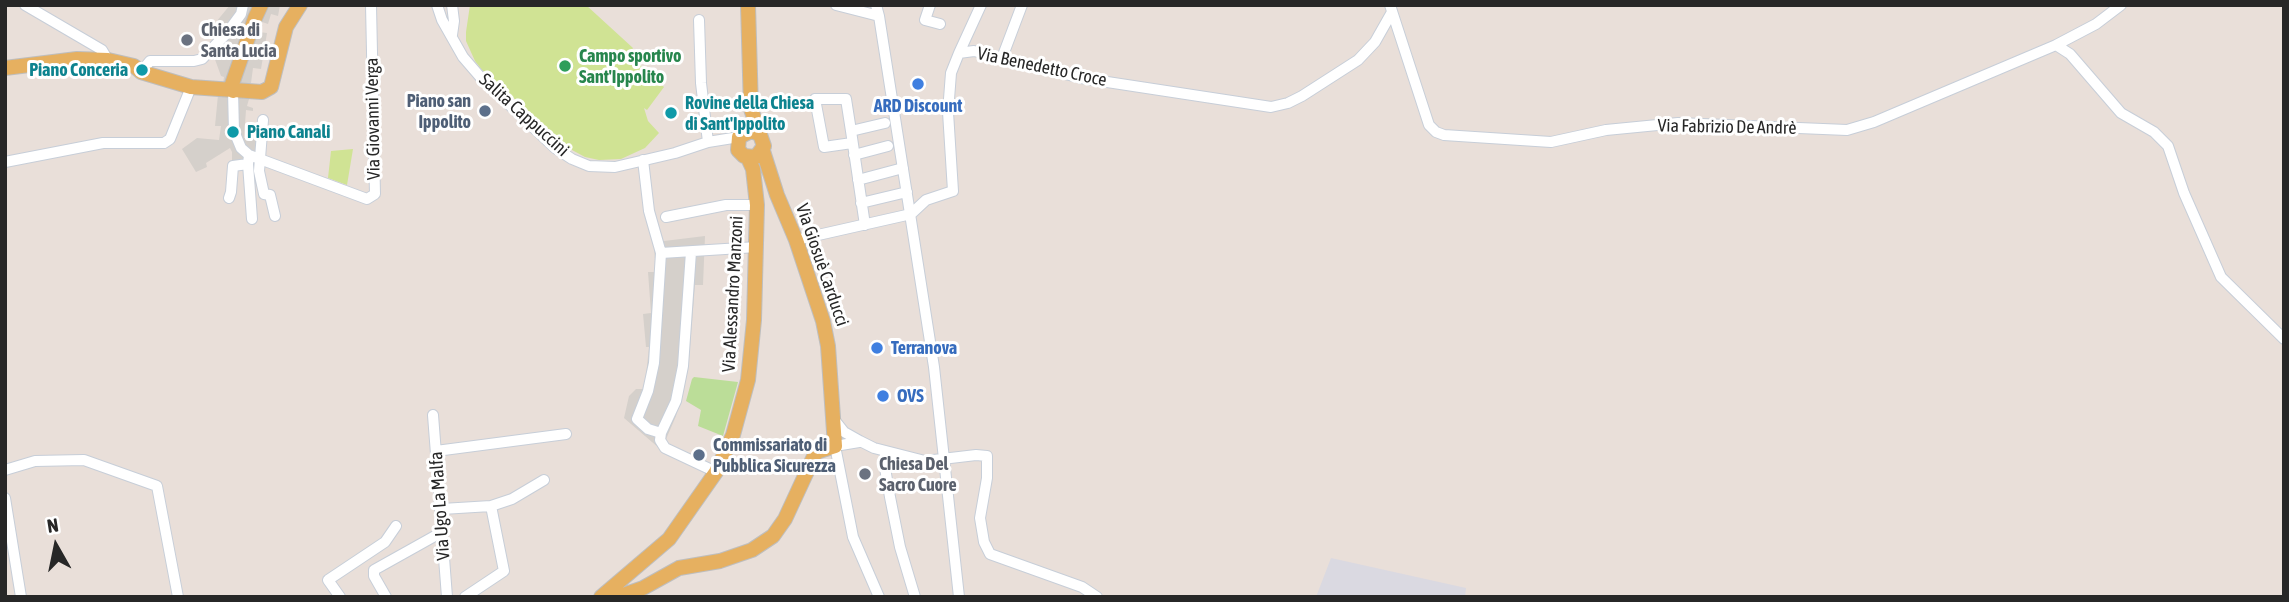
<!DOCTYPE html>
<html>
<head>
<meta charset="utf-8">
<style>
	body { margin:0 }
	#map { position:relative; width:2289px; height:602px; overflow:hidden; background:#e9dfd9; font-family:"Asap Condensed",sans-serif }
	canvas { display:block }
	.frame { position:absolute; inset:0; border:7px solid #272727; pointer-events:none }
	.north { position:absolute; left:21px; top:511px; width:70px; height:70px; -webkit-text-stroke:5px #fff; paint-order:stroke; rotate:351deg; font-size:19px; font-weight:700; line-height:28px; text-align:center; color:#272727 }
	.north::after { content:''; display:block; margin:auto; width:24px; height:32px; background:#272727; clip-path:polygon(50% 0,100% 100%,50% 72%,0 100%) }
</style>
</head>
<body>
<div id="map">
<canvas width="2289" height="602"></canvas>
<div class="frame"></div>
<div class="north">N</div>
</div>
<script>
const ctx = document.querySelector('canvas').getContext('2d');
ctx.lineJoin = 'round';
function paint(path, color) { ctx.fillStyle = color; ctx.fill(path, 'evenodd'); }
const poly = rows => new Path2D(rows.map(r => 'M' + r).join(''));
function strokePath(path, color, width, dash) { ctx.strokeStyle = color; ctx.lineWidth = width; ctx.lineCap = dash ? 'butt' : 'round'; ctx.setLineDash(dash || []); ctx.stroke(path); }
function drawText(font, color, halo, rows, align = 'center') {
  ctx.font = font + ' "Asap Condensed",sans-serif'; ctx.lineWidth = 6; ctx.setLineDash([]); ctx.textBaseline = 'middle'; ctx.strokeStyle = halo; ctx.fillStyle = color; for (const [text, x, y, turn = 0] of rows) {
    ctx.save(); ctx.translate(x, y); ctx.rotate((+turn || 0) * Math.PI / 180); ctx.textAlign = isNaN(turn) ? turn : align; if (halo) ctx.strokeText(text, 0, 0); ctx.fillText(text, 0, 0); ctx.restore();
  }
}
paint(poly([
	[1331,558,1466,588,1465,597,1316,597]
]), '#dad9e1');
paint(poly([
	[694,377,738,382,723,436,698,426,701,410,686,401,692,379]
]), '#bbdd98');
paint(poly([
	[470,5,586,5,633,48,629,55,634,60,637,57,640,60,638,63,664,87,647,110,644,108,648,121,659,133,645,148,621,159,599,160,585,157,572,150,482,70,475,61,466,41,466,32],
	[353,149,347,185,328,178,331,151]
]), '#d0e394');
paint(poly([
	[230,5,280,5,278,16,271,14,268,24,262,22,259,32,267,33,261,69,253,68,251,83,223,84,224,77,221,76,213,54,215,42,207,33],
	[218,95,249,99,247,106,253,108,253,111,246,110,244,138,258,139,258,160,232,163,232,152,230,148,206,163,207,167,196,172,182,149,197,138,219,140,221,126,215,126],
	[705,236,703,285,695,285,688,371,676,416,664,444,659,448,624,418,629,396,636,389,644,389,646,376,649,347,646,347,643,314,651,313,648,272,656,272,654,246,664,241]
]), '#d5d0cb');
const minor = poly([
	[25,5,102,50,108,60],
	[437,5,442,20,463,57,482,79,555,148,572,159,589,166,615,167,675,153,708,142,739,137],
	[836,5,879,16],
	[876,5,879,16,934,367,959,597],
	[930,5,925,20,940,24],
	[1390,5,1429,125,1436,132,1444,135,1551,142,1606,130,1678,123,1847,130,1874,122,2056,45,2096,24,2121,5],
	[699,20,701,83,708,142],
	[452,35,454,21,452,5],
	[2056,45,2070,54,2121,113,2154,132,2168,146,2184,193,2221,277,2284,339],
	[959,53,981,5],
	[1002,58,1022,5],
	[141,72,150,61,194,61,202,59,227,33,241,14,243,5],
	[233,91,234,131,241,148,249,155,367,199,375,194,371,5],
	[263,120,259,171,264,194,270,195,275,216],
	[851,131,885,123],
	[852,143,824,147,815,99,846,99,851,131,865,225],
	[249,155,248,164,252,219],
	[854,155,888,146],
	[643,160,649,211,661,253,654,363,648,391,637,419,648,429,661,433,676,401,683,366,691,252],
	[5,162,103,143,164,143,170,139,191,87],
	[858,180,903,168],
	[229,198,231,192,233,166,248,164],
	[861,203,907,192],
	[666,217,726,205,757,205],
	[796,240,911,214,926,200,953,191,948,112,951,73,959,53,974,51,1081,78,1271,107,1288,103,1302,96,1358,60,1375,42,1392,12],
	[661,253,757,247],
	[433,415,447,597],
	[833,418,844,432,860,441,874,448,925,461,976,455,987,456,987,478,980,518,984,542,990,554,1082,587,1097,597],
	[661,433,660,440,665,448,716,472],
	[859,442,835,446,853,537,879,597],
	[436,451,566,434],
	[885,451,885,468,890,497,900,547,915,597],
	[5,470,35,461,84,460,157,486,178,597],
	[5,498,21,597],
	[442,509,491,506,512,499,544,480],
	[340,597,328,580,385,542,396,526],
	[386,597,374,576,374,570,442,532],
	[465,597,504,571,491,506]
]);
const major = poly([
	[748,5,751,109,764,146,756,157,744,156,738,150,739,137,751,131,759,134],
	[5,68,77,59,108,60,134,66,141,72,191,87,262,92,271,87,286,27,300,5],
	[233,91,232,84,255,18,261,5],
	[601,597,669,539,716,472,733,435,748,380,754,320,757,205,753,169,748,158],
	[617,597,643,588,679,568,720,561,752,550,773,536,785,519,816,452,835,446,828,346,823,321,796,240,777,195,763,151]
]);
strokePath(minor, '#c7ced8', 12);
strokePath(major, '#bebebe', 16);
strokePath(minor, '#fff', 10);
strokePath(major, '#e6b060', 14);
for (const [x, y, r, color] of [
	[187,40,7,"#6b7280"],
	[565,66,7,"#2e9e5b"],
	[142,70,7,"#0f9aa8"],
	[918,84,7,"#3f7fe0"],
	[485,111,7,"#5c6f8a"],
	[671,113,7,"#0f9aa8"],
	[233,132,7,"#0f9aa8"],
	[877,348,7,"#3f7fe0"],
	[883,396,7,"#3f7fe0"],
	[699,455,7,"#5c6f8a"],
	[865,474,7,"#6b7280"]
]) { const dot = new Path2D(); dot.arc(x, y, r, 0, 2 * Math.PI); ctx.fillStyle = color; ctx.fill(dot); strokePath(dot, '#fff', 2.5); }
drawText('bold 18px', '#5b616d', '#fff', [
	["Chiesa di",201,30],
	["Santa Lucia",201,51],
	["Chiesa Del",879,464],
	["Sacro Cuore",879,485]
], 'left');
drawText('bold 18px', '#27864d', '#fff', [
	["Campo sportivo",579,56],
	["Sant'Ippolito",579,77]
], 'left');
drawText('18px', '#272727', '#fff', [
	["Via Benedetto Croce",1042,67,12],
	["Salita Cappuccini",524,115,42],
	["Via Giovanni Verga",373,119,-91],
	["Via Fabrizio De Andrè",1727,127,1],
	["Via Giosuè Carducci",822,265,71],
	["Via Alessandro Manzoni",733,294,-87],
	["Via Ugo La Malfa",440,506,-94]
]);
drawText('bold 18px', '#0d838f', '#fff', [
	["Piano Conceria",128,70,"right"],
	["Rovine della Chiesa",685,103],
	["di Sant'Ippolito",685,124],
	["Piano Canali",247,132]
], 'left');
drawText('bold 18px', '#4e5e75', '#fff', [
	["Piano san",471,101],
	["Ippolito",471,122],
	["Commissariato di",713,445,"left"],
	["Pubblica Sicurezza",713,466,"left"]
], 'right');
drawText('bold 18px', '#366cbe', '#fff', [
	["ARD Discount",918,106,"center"],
	["Terranova",891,348],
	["OVS",897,396]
], 'left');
</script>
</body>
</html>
